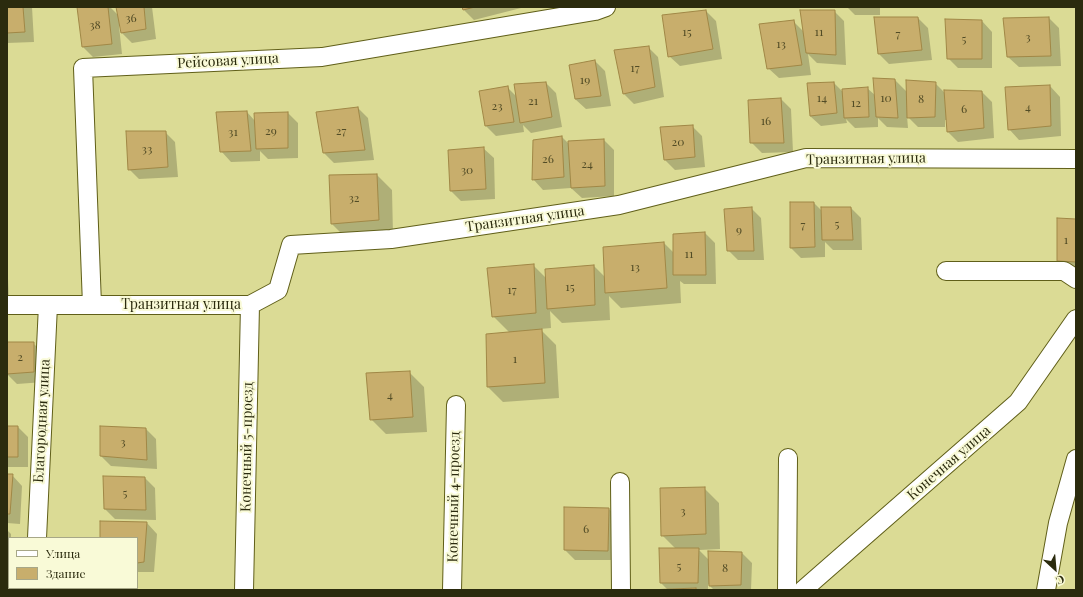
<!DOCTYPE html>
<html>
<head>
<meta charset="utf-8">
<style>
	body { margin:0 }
	#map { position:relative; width:1083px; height:597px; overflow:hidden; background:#dbdb95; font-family:"Playfair Display",serif }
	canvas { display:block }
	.frame { position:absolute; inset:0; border:8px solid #2b2b0e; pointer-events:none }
	.legend { position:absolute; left:8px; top:537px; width:130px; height:52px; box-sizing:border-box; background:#f9fad7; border:1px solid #a7a787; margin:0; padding:5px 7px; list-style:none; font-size:12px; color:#2b2b0e }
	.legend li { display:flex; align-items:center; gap:8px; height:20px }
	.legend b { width:20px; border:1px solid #a7a787 }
	.north { position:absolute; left:1035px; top:549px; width:40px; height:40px; -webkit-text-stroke:3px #f9fad7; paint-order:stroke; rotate:154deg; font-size:11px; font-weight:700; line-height:16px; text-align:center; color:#2b2b0e }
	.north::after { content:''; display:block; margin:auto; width:14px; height:18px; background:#2b2b0e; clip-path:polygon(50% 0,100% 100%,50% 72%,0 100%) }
</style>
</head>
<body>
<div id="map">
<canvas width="1083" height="597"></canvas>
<div class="frame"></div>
<ul class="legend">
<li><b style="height:5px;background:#fff"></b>Улица</li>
<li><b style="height:11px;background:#c8ae6c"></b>Здание</li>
</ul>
<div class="north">С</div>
</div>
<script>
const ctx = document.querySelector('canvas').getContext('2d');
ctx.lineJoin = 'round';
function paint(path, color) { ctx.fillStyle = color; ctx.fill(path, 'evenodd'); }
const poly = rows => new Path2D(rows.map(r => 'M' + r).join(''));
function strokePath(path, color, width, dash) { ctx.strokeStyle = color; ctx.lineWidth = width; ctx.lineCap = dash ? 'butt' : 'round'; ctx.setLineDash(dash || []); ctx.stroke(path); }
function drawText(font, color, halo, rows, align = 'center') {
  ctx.font = font + ' "Playfair Display",serif'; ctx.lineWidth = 4; ctx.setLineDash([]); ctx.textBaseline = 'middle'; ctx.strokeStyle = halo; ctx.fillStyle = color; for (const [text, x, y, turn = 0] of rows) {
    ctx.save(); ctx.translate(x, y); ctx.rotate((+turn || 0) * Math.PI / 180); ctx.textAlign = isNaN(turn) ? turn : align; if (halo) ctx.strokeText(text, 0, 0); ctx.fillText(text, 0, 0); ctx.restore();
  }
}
paint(poly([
	[7,7,32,7,34,42,7,43],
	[78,7,110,7,118,15,117,7,152,7,156,39,132,43,122,33,120,26,119,26,122,54,93,57,83,47],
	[463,7,521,7,521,8,474,20,464,10],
	[847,7,880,7,880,15,855,15],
	[706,11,716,21,722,59,680,66,669,56],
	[834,11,844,21,846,65,817,63,808,54,811,75,779,78,768,68,794,22,804,32],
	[918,18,928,28,932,60,889,64,879,54],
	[1049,18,1059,28,1061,66,1019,67,1008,57],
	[982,21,992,32,992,68,958,68,948,58],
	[648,47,658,57,664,97,634,104,623,93],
	[595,61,605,71,611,106,586,109,575,99],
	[895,80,907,92,935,83,945,93,982,92,992,102,994,138,958,142,948,132,947,120,945,120,945,127,918,127,907,116,908,128,887,127,878,118,878,127,855,128,846,119,847,123,821,126,810,116,834,83,843,92,867,88,876,96],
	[546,83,556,93,562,127,531,133,523,125,524,132,496,136,486,126,508,88,517,97],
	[1050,86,1060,97,1061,136,1019,140,1009,129],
	[781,99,791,109,793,152,762,153,751,142],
	[358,108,368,118,374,160,334,163,324,153],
	[247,112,255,121,288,113,298,123,298,158,268,159,260,151,260,161,231,162,221,151],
	[692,126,702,136,705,167,675,170,665,160,662,128],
	[165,132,175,142,178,177,139,179,129,169],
	[562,137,569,144,604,140,614,150,614,196,582,198,571,188,543,190,533,179],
	[483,148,494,158,495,199,461,201,451,191],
	[377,175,392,190,393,235,347,239,332,224],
	[791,203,814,203,822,211,851,208,861,218,862,250,833,250,825,242,825,257,801,258,791,248],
	[751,208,761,218,764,260,738,260,728,250],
	[1076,220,1076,271,1068,271,1058,261],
	[705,233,715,243,716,284,684,284,680,281,681,303,621,308,609,296,610,320,562,323,550,311,551,328,540,329,556,345,559,398,503,402,488,387,510,333,493,316,533,265,546,278,594,266,605,277,664,243,674,253],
	[7,277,8,278,9,304,7,304],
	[33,343,43,353,44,382,17,384,7,374],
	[409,372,424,387,427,432,386,434,371,419],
	[7,427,18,427,28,437,28,467,7,467],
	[146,429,156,439,157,469,111,466,101,456],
	[7,475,12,475,22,486,20,524,7,523],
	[145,478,155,488,156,520,115,519,105,509],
	[704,488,719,503,720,549,699,550,709,560,742,553,752,563,751,590,714,590,708,584,708,590,668,590,661,583,676,549,662,535],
	[565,508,609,509,619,519,618,560,575,560,565,550],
	[147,523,157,534,154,572,137,572,137,538,101,538],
	[7,530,11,534,11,538,9,538,9,573,7,573],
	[87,588,135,588,135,590,86,590]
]), '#0003');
const building = poly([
	[7,7,23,7,25,32,7,33,7,7],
	[77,7,108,7,112,44,82,47,77,7],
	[116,7,144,7,146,29,121,33,116,7],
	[462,7,475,7,463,10,462,7],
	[706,10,713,49,668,57,662,15,706,10],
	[800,10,835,10,836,55,806,53,800,10],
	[874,17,918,17,922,50,878,54,874,17],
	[1049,17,1051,56,1007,57,1003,18,1049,17],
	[945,19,982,20,982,59,947,59,945,19],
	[794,20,802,65,767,69,759,24,794,20],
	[649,46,655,87,623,94,614,50,649,46],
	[595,60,601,96,575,99,569,65,595,60],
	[873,78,895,79,898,118,876,117,873,78],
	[906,80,936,82,935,117,907,118,906,80],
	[546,82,552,117,520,123,514,84,546,82],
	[834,82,837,113,810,116,807,83,834,82],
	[1050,85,1051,126,1008,130,1005,87,1050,85],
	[508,86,514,122,485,126,479,91,508,86],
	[868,87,869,117,844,118,842,89,868,87],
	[944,90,982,91,984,128,947,132,944,90],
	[781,98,784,143,750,143,748,100,781,98],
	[358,107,365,150,323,153,316,112,358,107],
	[247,111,251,151,220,152,216,112,247,111],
	[288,112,288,148,256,149,254,113,288,112],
	[693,125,695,157,664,160,660,127,693,125],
	[126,131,166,131,168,167,128,170,126,131],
	[562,136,564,177,532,180,533,140,562,136],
	[604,139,605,186,571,188,568,141,604,139],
	[484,147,486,189,450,191,448,150,484,147],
	[377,174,379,220,331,224,329,175,377,174],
	[790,202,814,202,815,247,790,248,790,202],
	[752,207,754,251,727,251,724,209,752,207],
	[821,207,851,207,853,240,822,240,821,207],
	[1057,218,1076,219,1076,262,1057,261,1057,218],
	[705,232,706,275,673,275,673,234,705,232],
	[664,242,667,288,605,293,603,247,664,242],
	[534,264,536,313,492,317,487,268,534,264],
	[594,265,595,305,547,309,545,269,594,265],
	[542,329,545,383,487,387,486,334,542,329],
	[7,342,34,342,34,372,7,374,7,342],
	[410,371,413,417,370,420,366,373,410,371],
	[7,426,18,426,18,457,7,457,7,426],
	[100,426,146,428,147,460,100,456,100,426],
	[7,474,13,474,10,514,7,514,7,474],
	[103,476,145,477,146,510,104,509,103,476],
	[705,487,706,534,661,536,660,488,705,487],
	[564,507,609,508,608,551,564,550,564,507],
	[100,521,147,522,144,562,137,563,137,538,100,538,100,521],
	[659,548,699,548,698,583,660,583,659,548],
	[708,551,742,552,741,585,709,586,708,551],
	[86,588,125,588,125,590,85,590,86,588],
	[696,588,696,590,648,590,696,588]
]);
paint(building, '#c8ae6c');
strokePath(building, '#a08746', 1);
const street = poly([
	[946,271,1064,271,1076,279],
	[7,305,250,305,278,290,291,245,391,239,619,205,806,158,1076,159],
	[92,305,83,68,322,57,595,11,606,7],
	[620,482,621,590],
	[37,538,48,305],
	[34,590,34,588],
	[244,590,250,305],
	[452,590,456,405],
	[787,590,788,458],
	[803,590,1018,402,1076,319],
	[1046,590,1058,523,1076,459]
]);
strokePath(street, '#605f19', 20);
strokePath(street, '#fff', 18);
drawText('12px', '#524c26', null, [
	["36",131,18],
	["38",95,25],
	["15",687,32],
	["11",819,32],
	["7",898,34],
	["3",1028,37],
	["5",964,39],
	["13",781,44],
	["17",635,68],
	["19",585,80],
	["14",822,98],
	["10",886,98],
	["8",921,99],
	["21",533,101],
	["12",856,103],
	["23",497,106],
	["4",1028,107],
	["6",964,109],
	["16",766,121],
	["29",271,131],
	["27",341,131],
	["31",233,132],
	["20",678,142],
	["33",147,149],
	["26",548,159],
	["24",587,164],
	["30",467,170],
	["32",354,198],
	["5",837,224],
	["7",803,225],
	["9",739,230],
	["1",1066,240],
	["11",689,254],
	["13",635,267],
	["15",570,287],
	["17",512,290],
	["2",20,357],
	["1",515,359],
	["4",390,395],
	["3",123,442],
	["5",125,493],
	["3",683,511],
	["6",586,529],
	["5",679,566],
	["8",725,568]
]);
drawText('14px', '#2b2b0e', '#f9fad7', [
	["Рейсовая улица",228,61,-3],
	["Транзитная улица",866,159,-1],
	["Транзитная улица",525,219,-8],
	["Транзитная улица",181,305],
	["Благородная улица",42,421,-87],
	["Конечный 5-проезд",247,447,-89],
	["Конечная улица",949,463,-41],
	["Конечный 4-проезд",454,497,-89]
]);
</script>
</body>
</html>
